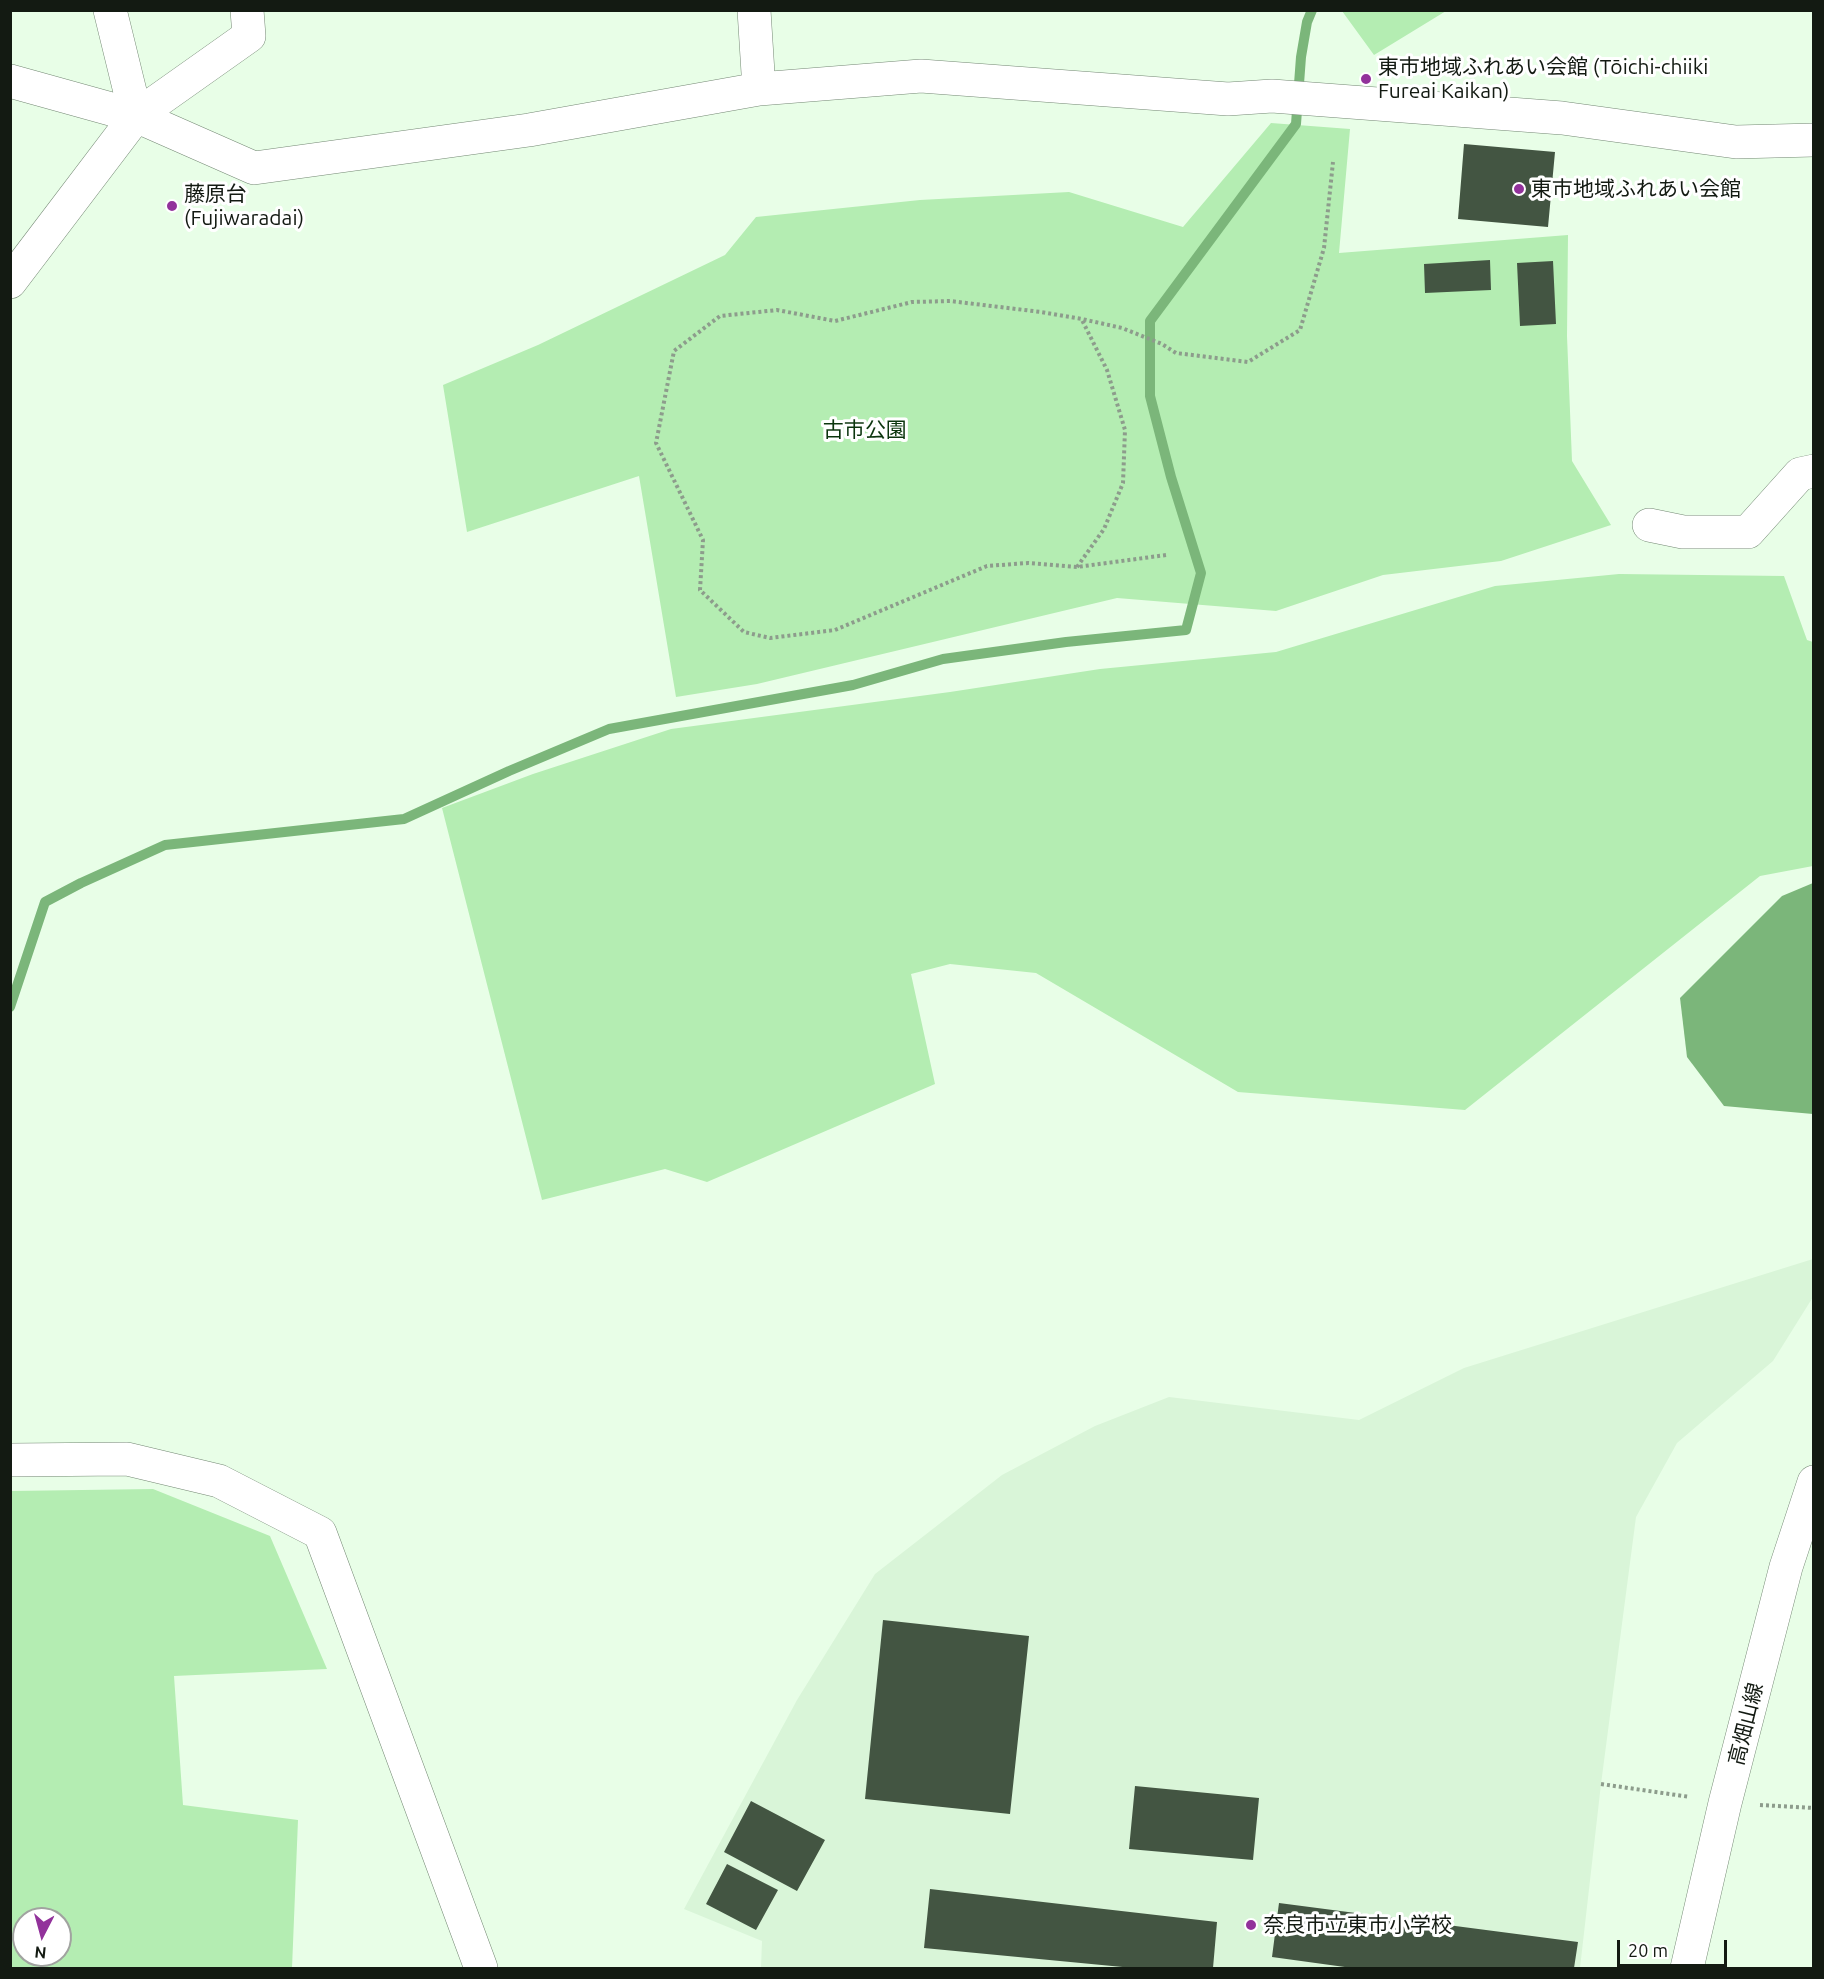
<!DOCTYPE html>
<html>
<head>
<meta charset="utf-8">
<style>
	body { margin:0 }
	#map { position:relative; width:1824px; height:1979px; overflow:hidden; background:#e8fee7; font-family:Ubuntu,sans-serif }
	canvas { display:block }
	.frame { position:absolute; inset:0; border:12px solid #131a12; pointer-events:none }
	.north { position:absolute; left:12px; top:1907px; width:60px; height:60px; box-sizing:border-box; background:#fff; border:2px solid #a1a3a0; border-radius:50%; rotate:186deg; font-size:16px; font-weight:700; line-height:24px; text-align:center; color:#131a12 }
	.north::after { content:''; display:block; margin:auto; width:21px; height:27px; background:#92329b; clip-path:polygon(50% 0,100% 100%,50% 72%,0 100%) }
	.scale { position:absolute; left:1617px; top:1940px; width:110px; height:27px; box-sizing:border-box; border:3px solid #131a12; border-top:0; padding-left:8px; font-size:18px; line-height:21px; white-space:nowrap; color:#131a12; -webkit-text-stroke:4px #fff; paint-order:stroke }
</style>
</head>
<body>
<div id="map">
<canvas width="1824" height="1979"></canvas>
<div class="frame"></div>
<div class="north">N</div>
<div class="scale">20 m</div>
</div>
<script>
const ctx = document.querySelector('canvas').getContext('2d');
ctx.lineJoin = 'round';
function paint(path, color) { ctx.fillStyle = color; ctx.fill(path, 'evenodd'); }
const poly = rows => new Path2D(rows.map(r => 'M' + r).join(''));
function strokePath(path, color, width, dash) { ctx.strokeStyle = color; ctx.lineWidth = width; ctx.lineCap = dash ? 'butt' : 'round'; ctx.setLineDash(dash || []); ctx.stroke(path); }
function drawText(font, color, halo, rows, align = 'center') {
  ctx.font = font + ' Ubuntu,"Noto Sans JP",sans-serif'; ctx.lineWidth = 6; ctx.setLineDash([]); ctx.textBaseline = 'middle'; ctx.strokeStyle = halo; ctx.fillStyle = color; for (const [text, x, y, turn = 0] of rows) {
    ctx.save(); ctx.translate(x, y); ctx.rotate((+turn || 0) * Math.PI / 180); ctx.textAlign = isNaN(turn) ? turn : align; if (halo) ctx.strokeText(text, 0, 0); ctx.fillText(text, 0, 0); ctx.restore();
  }
}
paint(poly([
	[1813,1259,1813,1297,1773,1361,1677,1443,1636,1517,1601,1784,1580,1968,761,1968,762,1941,684,1909,797,1700,875,1574,1002,1475,1095,1426,1169,1397,1359,1420,1464,1368]
]), '#d9f5d8');
paint(poly([
	[1342,11,1446,11,1374,55],
	[1271,123,1350,129,1339,253,1568,235,1567,336,1572,461,1611,525,1501,561,1383,575,1276,611,1117,598,757,684,676,697,639,476,467,532,443,385,538,345,725,255,756,217,920,200,1069,192,1183,227],
	[1619,574,1784,576,1807,640,1813,642,1813,866,1760,876,1465,1110,1238,1092,1036,973,950,964,911,974,935,1084,707,1182,665,1169,542,1200,442,808,533,774,671,729,950,692,1100,669,1276,652,1495,586],
	[153,1489,270,1536,327,1669,174,1676,183,1805,298,1820,292,1968,11,1968,11,1491],
	[24,1919,60,1919,60,1955,24,1955]
]), '#b4edb2');
paint(poly([
	[1813,883,1813,1114,1724,1106,1687,1057,1680,998,1782,896]
]), '#7bb67a');
strokePath(poly([
	[10,1007,45,902,81,883,165,845,404,819,509,771,609,729,853,685,943,659,1066,642,1186,630,1201,573,1171,477,1150,396,1150,321,1296,124,1301,57,1307,22,1312,10]
]), '#7bb67a', 10);
paint(poly([
	[1464,144,1555,152,1548,227,1458,219],
	[1490,260,1491,290,1425,293,1424,264],
	[1553,261,1556,324,1520,326,1517,263],
	[883,1620,1029,1636,1010,1814,865,1799],
	[1135,1786,1259,1798,1253,1860,1129,1849],
	[751,1801,825,1840,797,1891,724,1852],
	[727,1864,778,1890,756,1930,706,1904],
	[930,1889,1217,1922,1213,1968,1133,1968,924,1948],
	[1279,1903,1578,1942,1574,1968,1352,1968,1272,1957]
]), '#435542');
const minor = poly([
	[110,10,136,116],
	[754,10,759,89],
	[10,81,136,116,254,168,529,130,759,89,921,76,1228,99,1272,96,1562,118,1736,142,1814,140],
	[10,282,136,116,249,36,247,10],
	[1649,525,1683,532,1748,532,1800,474,1814,471],
	[10,1460,127,1459,219,1481,320,1533,481,1968]
]);
const major = poly([
	[1687,1968,1725,1803,1786,1567,1814,1482]
]);
strokePath(minor, '#748874', 34);
strokePath(major, '#748874', 34);
strokePath(poly([
	[1166,555,1077,567,1028,563,987,566,835,630,770,638,744,632,700,590,703,540,656,443,674,351,720,316,777,310,835,321,912,302,950,301,1041,312,1082,319,1122,328,1162,344,1176,353,1248,362,1300,330,1324,248,1333,162],
	[1077,567,1104,529,1123,483,1125,430,1107,370,1082,320],
	[1601,1784,1690,1797],
	[1760,1805,1814,1808]
]), '#8d9c8c', 4, [3, 3]);
strokePath(minor, '#fff', 33);
strokePath(major, '#fff', 33);
for (const [x, y, r, color] of [
	[1366,79,6,"#92329b"],
	[1519,189,6,"#92329b"],
	[172,206,6,"#92329b"],
	[1251,1925,6,"#92329b"]
]) { const dot = new Path2D(); dot.arc(x, y, r, 0, 2 * Math.PI); ctx.fillStyle = color; ctx.fill(dot); strokePath(dot, '#fff', 2); }
drawText('21px', '#131a12', '#fff', [
	["東市地域ふれあい会館 (Tōichi-chiiki",1378,67],
	["Fureai Kaikan)",1378,91],
	["東市地域ふれあい会館",1531,189],
	["藤原台",184,194],
	["(Fujiwaradai)",184,218],
	["奈良市立東市小学校",1263,1925]
], 'left');
drawText('21px', '#0b350d', '#fff', [
	["古市公園",865,430]
]);
drawText('21px', '#131a12', '#fff', [
	["高畑山線",1746,1724,-76]
]);
</script>
</body>
</html>
